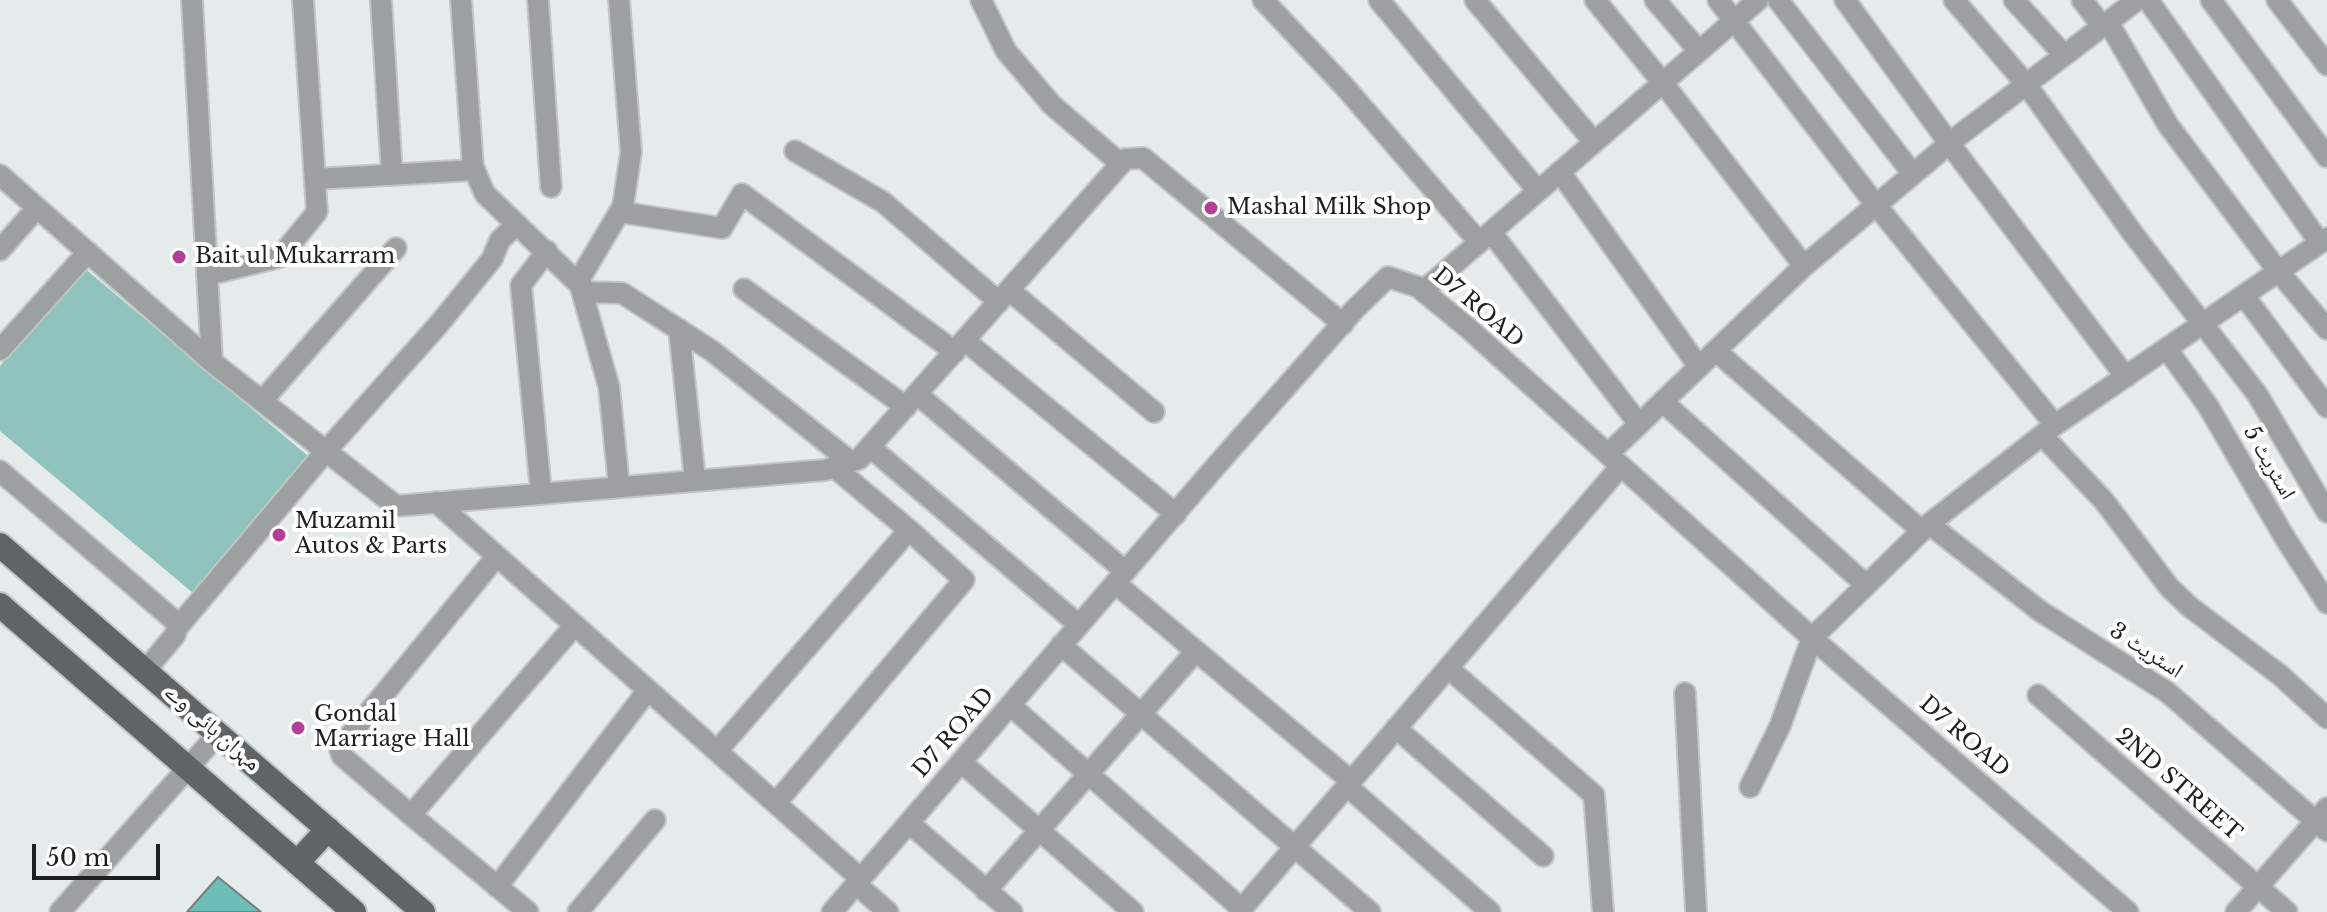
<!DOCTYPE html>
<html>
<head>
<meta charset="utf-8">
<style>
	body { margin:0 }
	#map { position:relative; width:2327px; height:912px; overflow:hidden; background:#e4ebea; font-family:"Libre Baskerville",serif }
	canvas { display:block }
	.scale { position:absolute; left:32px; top:844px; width:128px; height:36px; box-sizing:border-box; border:4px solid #1d2020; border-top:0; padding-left:10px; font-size:24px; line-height:28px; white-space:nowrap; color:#1d2020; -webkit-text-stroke:6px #fff; paint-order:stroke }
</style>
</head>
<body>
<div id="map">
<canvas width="2327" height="912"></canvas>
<div class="scale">50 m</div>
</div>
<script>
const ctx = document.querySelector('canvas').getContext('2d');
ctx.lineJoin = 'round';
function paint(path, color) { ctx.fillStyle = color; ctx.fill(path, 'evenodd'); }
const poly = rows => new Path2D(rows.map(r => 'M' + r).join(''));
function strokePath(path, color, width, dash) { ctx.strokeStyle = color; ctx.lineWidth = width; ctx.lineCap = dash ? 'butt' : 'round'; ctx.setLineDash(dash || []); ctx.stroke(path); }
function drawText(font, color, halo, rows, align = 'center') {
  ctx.font = font + ' "Libre Baskerville","Noto Naskh Arabic",serif'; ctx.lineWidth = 8; ctx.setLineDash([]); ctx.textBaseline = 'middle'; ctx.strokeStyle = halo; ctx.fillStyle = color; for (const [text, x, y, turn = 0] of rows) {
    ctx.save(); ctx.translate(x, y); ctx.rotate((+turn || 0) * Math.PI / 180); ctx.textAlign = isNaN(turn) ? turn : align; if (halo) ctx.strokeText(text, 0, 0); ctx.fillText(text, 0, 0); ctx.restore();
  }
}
paint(poly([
	[83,267,314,461,199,598,0,431,0,366]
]), '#90c3be');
const building = poly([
	[218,877,261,912,187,912,218,877]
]);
paint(building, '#6ebeb8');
strokePath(building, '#777e7d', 2);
const minor = poly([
	[192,0,212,362],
	[381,0,392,175],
	[461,0,473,167,485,194,580,285],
	[538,0,551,187],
	[981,0,1006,51,1052,105,1121,164],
	[1263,0,1344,86,1479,242],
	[1379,0,1538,191],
	[1475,0,1594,142],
	[1595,0,1663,83,1804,266],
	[1655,0,1699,51],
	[1718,0,1876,205,2055,425],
	[1778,0,1913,174],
	[1845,0,1949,143,2126,377],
	[1954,0,2026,84,2134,235,2257,394,2327,512],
	[2014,0,2064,55],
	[2082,0,2102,26],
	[2148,0,2320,243],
	[2211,0,2327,157],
	[2277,0,2327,65],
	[2108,22,2168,125,2278,271,2327,329],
	[795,151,883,202,999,302],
	[1560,172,1699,367],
	[0,175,212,362,396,506,825,470,859,459,1125,159,1143,158,1343,324],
	[315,179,475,170],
	[620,212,722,228,742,194,955,352],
	[1491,232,1639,424],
	[0,250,37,208],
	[207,275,280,257,317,212,303,0],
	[744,289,906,407],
	[1009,290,1154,412],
	[1423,291,1758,0],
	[582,292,622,293,712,351,851,462],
	[2245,297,2327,407],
	[679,329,695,480],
	[964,340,1176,514],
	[2167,349,2208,406,2285,538,2327,603],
	[0,350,88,252],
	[1716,351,1922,531],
	[917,394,1125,571],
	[262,401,396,248],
	[1663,402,1866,585],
	[2042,435,2104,501,2169,587,2190,607,2280,675,2327,718],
	[870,447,1079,625],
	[1608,454,1804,266,1957,137,2137,0],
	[0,471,176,622,177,628,175,635,145,671],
	[619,486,609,387,580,285,582,275,623,206,631,152,619,0],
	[541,492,521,285,547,251],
	[436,502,861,879],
	[1929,524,2040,611,2167,692,2327,831],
	[497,556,342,745,340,750,342,756,411,815,528,912],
	[1115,583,1351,781],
	[177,628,326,451,439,324,492,259,500,240,517,224],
	[1061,645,1370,912],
	[1448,668,1594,795,1603,912],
	[1685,693,1696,912],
	[2038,695,2287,912],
	[1010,705,1242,909],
	[1396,728,1543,856],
	[717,751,909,530,834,467],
	[961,762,1133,912],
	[1347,786,1490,912],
	[1750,787,1780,726,1812,638,1929,524,2055,425,2327,238],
	[776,803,964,580,909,530],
	[411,815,575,625],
	[909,823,1012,912],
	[856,884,888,912],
	[497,887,648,690],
	[986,891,1196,651],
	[60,912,219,733],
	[578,912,655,820],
	[832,912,1216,466,1355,309,1388,277,1418,287,1468,328,1812,638,2128,912],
	[1239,912,1621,466],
	[2236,912,2327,808]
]);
const major = poly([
	[0,545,423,912],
	[0,605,354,912],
	[297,863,328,829]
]);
strokePath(minor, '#c0c6c6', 24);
strokePath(major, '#c0c6c6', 28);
strokePath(minor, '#9da0a0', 20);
strokePath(major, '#5f6564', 24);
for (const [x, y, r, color] of [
	[1211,208,8,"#b43f96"],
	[179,257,8,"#b43f96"],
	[279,535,8,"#b43f96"],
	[298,728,8,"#b43f96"]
]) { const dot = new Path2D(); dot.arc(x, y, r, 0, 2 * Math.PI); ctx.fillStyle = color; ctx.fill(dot); strokePath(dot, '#fff', 3); }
drawText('22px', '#1d2020', '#fff', [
	["Mashal Milk Shop",1227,208],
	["Bait ul Mukarram",195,257],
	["Muzamil",295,522],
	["Autos & Parts",295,547],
	["Gondal",314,715],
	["Marriage Hall",314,740]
], 'left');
drawText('22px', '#1d2020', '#fff', [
	["D7 ROAD",1478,308,40],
	["اسٹریٹ 5",2269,463,60],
	["اسٹریٹ 3",2146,651,33],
	["مہران ہائی وے",212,728,41],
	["D7 ROAD",954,733,-49],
	["D7 ROAD",1964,737,41],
	["2ND STREET",2178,785,41]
]);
</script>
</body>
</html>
